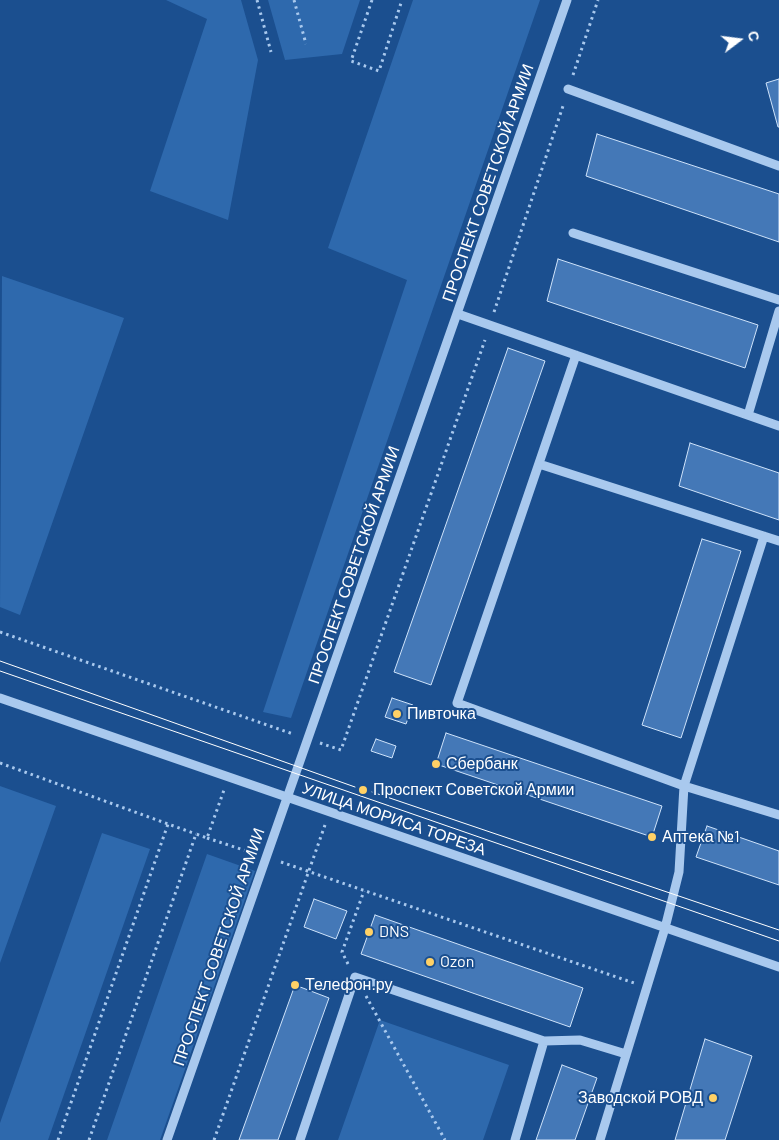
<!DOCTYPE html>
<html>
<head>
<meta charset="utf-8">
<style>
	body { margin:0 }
	#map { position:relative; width:779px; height:1140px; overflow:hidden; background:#1b4f8f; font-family:Barlow,sans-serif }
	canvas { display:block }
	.north { position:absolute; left:714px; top:15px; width:50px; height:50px; -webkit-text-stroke:4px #1b4f8f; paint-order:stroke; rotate:75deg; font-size:14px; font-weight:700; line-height:20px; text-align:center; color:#fff }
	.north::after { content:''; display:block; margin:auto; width:18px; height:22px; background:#fff; clip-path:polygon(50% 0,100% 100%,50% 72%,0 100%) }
</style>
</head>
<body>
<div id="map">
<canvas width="779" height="1140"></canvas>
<div class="north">С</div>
</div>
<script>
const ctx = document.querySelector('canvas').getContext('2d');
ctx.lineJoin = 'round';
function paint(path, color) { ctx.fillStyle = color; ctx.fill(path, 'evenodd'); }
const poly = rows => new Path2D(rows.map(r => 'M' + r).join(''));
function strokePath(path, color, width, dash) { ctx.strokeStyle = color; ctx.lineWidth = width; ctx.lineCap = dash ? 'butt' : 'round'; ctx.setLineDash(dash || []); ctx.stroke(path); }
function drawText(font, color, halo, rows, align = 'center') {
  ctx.font = font + ' Barlow,sans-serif'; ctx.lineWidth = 4; ctx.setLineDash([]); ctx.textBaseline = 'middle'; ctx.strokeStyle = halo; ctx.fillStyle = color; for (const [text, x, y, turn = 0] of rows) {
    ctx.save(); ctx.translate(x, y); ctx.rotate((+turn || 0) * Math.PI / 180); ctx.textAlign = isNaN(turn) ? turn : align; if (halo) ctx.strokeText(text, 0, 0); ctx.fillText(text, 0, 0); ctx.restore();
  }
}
paint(poly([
	[166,0,241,0,258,60,228,220,150,191,207,19],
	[268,0,360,0,342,54,285,60],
	[413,0,540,0,291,718,263,712,407,280,328,248],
	[2,276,124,318,20,615,0,607],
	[0,786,56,806,0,963],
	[102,833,150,849,48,1140,0,1140,0,1123],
	[207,854,255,871,160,1140,107,1140],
	[380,1020,509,1065,483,1140,338,1140]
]), '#2e69ad');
const building = poly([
	[779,79,779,127,778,127,766,83,779,79],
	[597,134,779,194,779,242,586,176,597,134],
	[558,259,758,325,745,368,547,301,558,259],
	[508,348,545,361,431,685,394,672,508,348],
	[690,443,779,473,779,520,679,486,690,443],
	[702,539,741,551,681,738,642,725,702,539],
	[392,698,413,705,406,724,385,717,392,698],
	[446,733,662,806,652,837,436,764,446,733],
	[376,739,396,746,392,758,371,751,376,739],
	[707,826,779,851,779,885,696,857,707,826],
	[314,899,347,911,336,939,304,927,314,899],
	[375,915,583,988,570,1027,361,954,375,915],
	[295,985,329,998,278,1140,239,1140,295,985],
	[705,1039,752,1056,725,1140,675,1140,705,1039],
	[562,1065,597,1078,575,1140,536,1140,562,1065]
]);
paint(building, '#4478b7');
strokePath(building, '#cfe3fa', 1);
strokePath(poly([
	[257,0,271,52],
	[294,0,306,44],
	[372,0,351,61,379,71,402,0],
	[573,75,598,0],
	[494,312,564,103],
	[0,632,293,734],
	[320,743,341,750,485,340],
	[0,763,168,824],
	[207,838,253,853],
	[281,862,634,983],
	[348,964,342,952,364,891],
	[366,996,445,1140],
	[58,1140,168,824,196,834],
	[89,1140,196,834,207,838,224,790],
	[214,1140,325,825]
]), '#a9c9ee', 3, [2.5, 4]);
strokePath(poly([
	[568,89,779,166],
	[573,233,779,300],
	[458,314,779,426],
	[576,355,457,703,684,786,779,815],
	[748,415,779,311],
	[539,464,779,541],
	[0,698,779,967],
	[167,1140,567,0],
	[300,1140,355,977,544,1041],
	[515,1140,544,1041,580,1040,626,1054],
	[600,1140,665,928,679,872,684,786,764,536]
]), '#a9c9ee', 9);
strokePath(poly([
	[0,661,355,787],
	[0,671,779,941],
	[372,792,779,930]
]), '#fff', 1);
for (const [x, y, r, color] of [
	[397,714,5,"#ffd166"],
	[436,764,5,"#ffd166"],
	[363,790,5,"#ffd166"],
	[652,837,5,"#ffd166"],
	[369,932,5,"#ffd166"],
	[430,962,5,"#ffd166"],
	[295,985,5,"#ffd166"],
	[713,1098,5,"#ffd166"]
]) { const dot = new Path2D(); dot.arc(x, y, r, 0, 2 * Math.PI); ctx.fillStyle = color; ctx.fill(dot); strokePath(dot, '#1b4f8f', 2); }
drawText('16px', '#fff', '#1b4f8f', [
	["ПРОСПЕКТ СОВЕТСКОЙ АРМИИ",488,183,-71],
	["ПРОСПЕКТ СОВЕТСКОЙ АРМИИ",354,565,-71],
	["УЛИЦА МОРИСА ТОРЕЗА",394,819,19],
	["ПРОСПЕКТ СОВЕТСКОЙ АРМИИ",219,947,-71]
]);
drawText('16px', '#fff', '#1b4f8f', [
	["Пивточка",407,714],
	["Сбербанк",446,764],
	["Проспект Советской Армии",373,790],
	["Аптека №1",662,837],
	["DNS",379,932],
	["Ozon",440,962],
	["Телефон.ру",305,985],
	["Заводской РОВД",703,1098,"right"]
], 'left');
</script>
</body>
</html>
